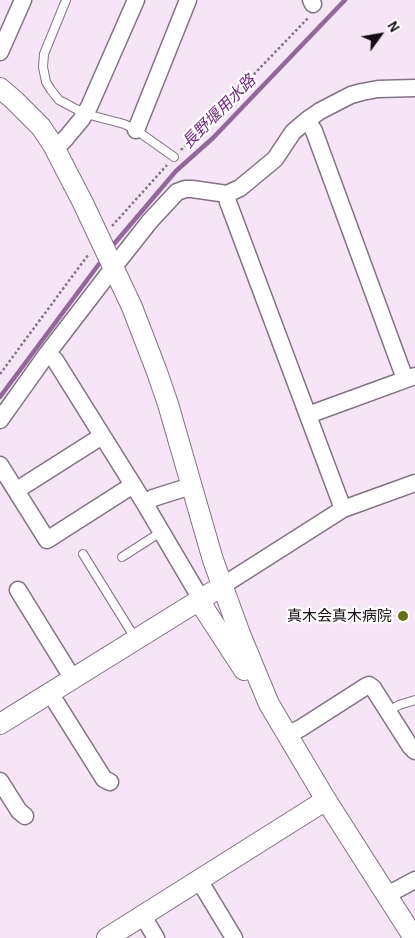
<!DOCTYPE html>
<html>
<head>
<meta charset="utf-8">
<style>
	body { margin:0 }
	#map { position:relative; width:415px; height:938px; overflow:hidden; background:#f5e5f7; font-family:"Alegreya Sans",sans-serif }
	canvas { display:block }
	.north { position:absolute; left:355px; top:10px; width:50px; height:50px; -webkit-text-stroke:4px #fff; paint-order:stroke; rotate:58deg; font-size:14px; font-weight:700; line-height:20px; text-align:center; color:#130d13 }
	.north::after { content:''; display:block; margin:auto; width:18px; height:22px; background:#130d13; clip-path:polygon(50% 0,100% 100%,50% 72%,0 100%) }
</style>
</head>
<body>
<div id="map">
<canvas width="415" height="938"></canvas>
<div class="north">N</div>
</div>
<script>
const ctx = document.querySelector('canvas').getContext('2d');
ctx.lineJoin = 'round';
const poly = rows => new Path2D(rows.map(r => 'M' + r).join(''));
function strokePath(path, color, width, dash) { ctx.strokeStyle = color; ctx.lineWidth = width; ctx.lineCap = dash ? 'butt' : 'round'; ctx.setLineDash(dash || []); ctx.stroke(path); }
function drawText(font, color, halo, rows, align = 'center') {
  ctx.font = font + ' "Alegreya Sans","Noto Sans JP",sans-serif'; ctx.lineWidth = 4.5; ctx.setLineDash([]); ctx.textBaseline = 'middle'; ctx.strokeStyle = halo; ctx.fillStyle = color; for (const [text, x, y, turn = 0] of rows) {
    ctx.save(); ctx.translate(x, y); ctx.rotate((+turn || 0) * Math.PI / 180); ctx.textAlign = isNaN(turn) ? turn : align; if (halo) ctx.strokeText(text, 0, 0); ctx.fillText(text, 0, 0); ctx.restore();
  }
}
strokePath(poly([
	[114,244,176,171,213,138,345,0],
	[0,397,99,264]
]), '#94679b', 4.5);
const service = poly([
	[66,0,44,54,43,67,46,82,51,90,59,100,76,109,90,115,124,124,136,130,174,157],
	[83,554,135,638],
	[122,557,161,532],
	[389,711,399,705,415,700]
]);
const minor = poly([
	[311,0,313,4],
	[0,52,23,0],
	[307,120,314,131,405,379],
	[136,130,188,0],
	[55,149,66,138,81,120,89,107,136,0],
	[227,194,228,202,343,509],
	[47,354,55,360,145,504,201,599],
	[308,415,415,376],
	[0,420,47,354,113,268,150,221,177,192,185,189,192,189,227,194,240,188,275,159,293,132,307,120,320,111,351,95,362,92,378,89,415,88],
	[0,465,47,540,133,485],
	[17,490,102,436],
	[145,504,153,498,191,486],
	[222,586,343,509,415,483],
	[18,590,73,679],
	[50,693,99,771,104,779,110,782],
	[287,735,301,728,365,687,369,685,373,688,410,746,415,751],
	[0,781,19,811,25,816],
	[199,880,234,938],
	[387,895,415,880],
	[143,916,156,938]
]);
const tertiary = poly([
	[0,88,14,100,41,127,53,145,83,203,132,307,157,372,168,404,213,560,240,634,269,704,326,800,414,938],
	[201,599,205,610,244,670],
	[0,724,222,586],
	[107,938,326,800]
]);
strokePath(service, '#827384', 10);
strokePath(minor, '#827384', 19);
strokePath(tertiary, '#827384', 22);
strokePath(poly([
	[181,150,309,17],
	[112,226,167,165],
	[0,374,88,255]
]), '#7f7480', 2.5, [2.5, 2.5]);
strokePath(service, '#fff', 8);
strokePath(minor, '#fff', 16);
strokePath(tertiary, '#fff', 20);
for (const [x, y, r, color] of [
	[403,616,6,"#656f17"]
]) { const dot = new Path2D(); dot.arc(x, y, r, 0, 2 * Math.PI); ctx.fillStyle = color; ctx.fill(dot); strokePath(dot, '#fff', 2); }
drawText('15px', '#130d13', '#fff', [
	["真木会真木病院",392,616]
], 'right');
drawText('italic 16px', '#772c82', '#fff', [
	["長野堰用水路",219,112,-45]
]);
</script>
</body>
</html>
